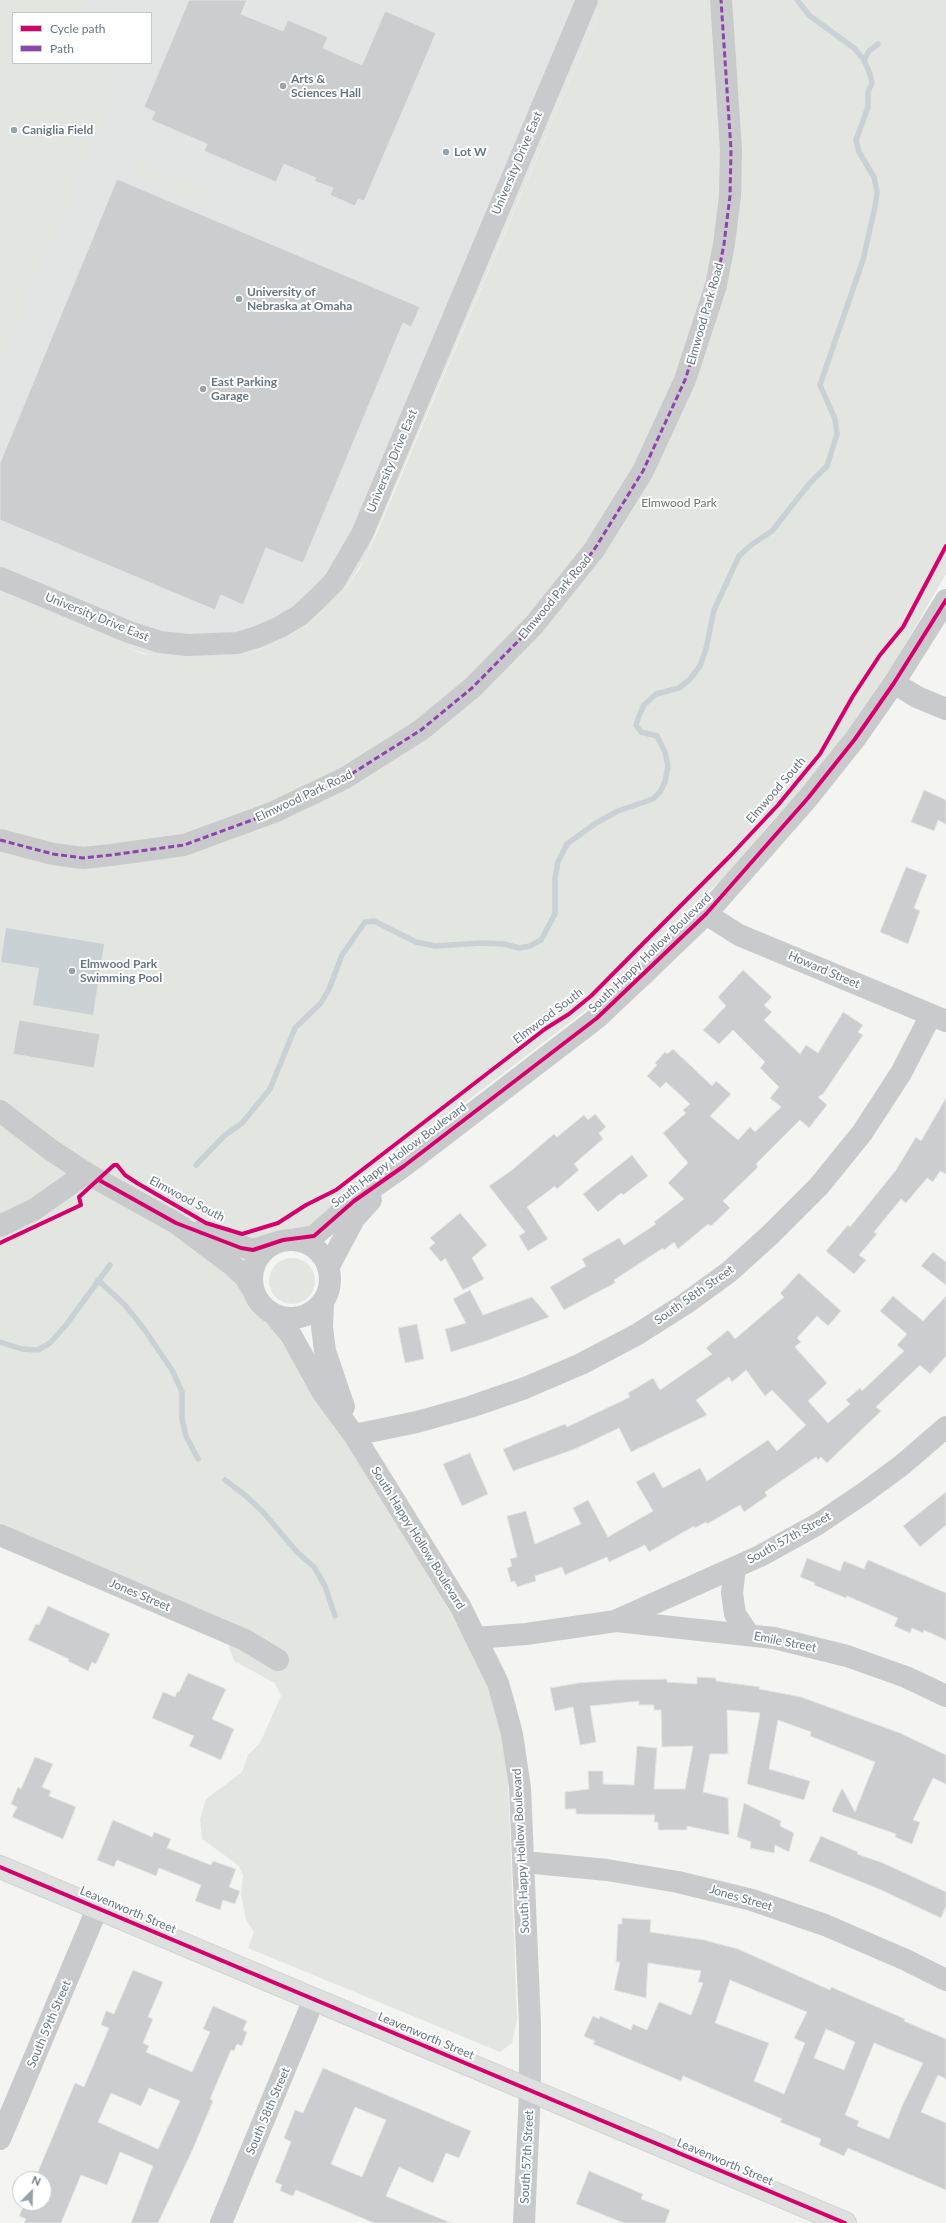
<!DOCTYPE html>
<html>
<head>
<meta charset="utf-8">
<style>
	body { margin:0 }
	#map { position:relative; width:946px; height:2223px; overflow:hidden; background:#f4f4f3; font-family:Lato,sans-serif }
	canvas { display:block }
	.legend { position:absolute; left:12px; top:12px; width:140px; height:52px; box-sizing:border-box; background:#fff; border:1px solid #c2c9cd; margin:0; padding:5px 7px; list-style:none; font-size:12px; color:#667782 }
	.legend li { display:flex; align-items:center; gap:8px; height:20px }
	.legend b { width:20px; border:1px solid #c2c9cd }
	.north { position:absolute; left:12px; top:2171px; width:40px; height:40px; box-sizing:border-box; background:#fff; border:1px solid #c2c9cd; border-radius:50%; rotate:23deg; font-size:11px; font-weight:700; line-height:16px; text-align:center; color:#667782 }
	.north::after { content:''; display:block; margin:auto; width:14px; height:18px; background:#98a3aa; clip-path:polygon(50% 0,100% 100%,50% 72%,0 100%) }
</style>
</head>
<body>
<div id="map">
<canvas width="946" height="2223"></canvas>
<ul class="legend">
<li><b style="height:5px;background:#d6006c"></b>Cycle path</li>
<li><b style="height:5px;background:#8e44ad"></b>Path</li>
</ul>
<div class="north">N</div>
</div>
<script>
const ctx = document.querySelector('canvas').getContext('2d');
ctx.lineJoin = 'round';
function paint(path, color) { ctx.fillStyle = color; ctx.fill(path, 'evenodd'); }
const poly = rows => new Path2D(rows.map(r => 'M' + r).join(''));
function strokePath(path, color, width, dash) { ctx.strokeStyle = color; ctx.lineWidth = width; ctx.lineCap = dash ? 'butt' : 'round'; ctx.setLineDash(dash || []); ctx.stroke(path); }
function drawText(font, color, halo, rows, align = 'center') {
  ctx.font = font + ' Lato,sans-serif'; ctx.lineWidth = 4; ctx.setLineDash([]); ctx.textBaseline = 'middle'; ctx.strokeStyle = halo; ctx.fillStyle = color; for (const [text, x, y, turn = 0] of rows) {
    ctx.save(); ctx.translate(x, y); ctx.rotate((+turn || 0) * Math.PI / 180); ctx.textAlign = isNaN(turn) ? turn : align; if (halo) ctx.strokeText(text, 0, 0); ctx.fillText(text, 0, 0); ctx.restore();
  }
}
paint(poly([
	[0,0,604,0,365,558,344,591,331,605,294,634,270,645,246,654,213,660,181,660,156,657,116,644,0,595],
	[13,13,151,13,151,63,13,63]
]), '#e3e4e4');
paint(poly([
	[0,0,81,0,90,13,13,13,13,63,115,63,112,97,0,359],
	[604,0,946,0,946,574,894,663,818,773,765,829,746,855,723,879,700,899,617,983,582,1013,441,1121,316,1225,258,1240,236,1278,245,1290,254,1313,282,1336,318,1398,439,1577,439,1592,480,1668,497,1705,508,1781,517,2019,512,2043,500,2052,248,1948,254,1932,246,1920,241,1894,243,1875,238,1865,202,1839,200,1819,206,1799,242,1772,248,1755,260,1743,281,1696,275,1683,234,1661,228,1644,91,1563,0,1523,0,595,143,654,181,660,213,660,258,650,294,634,331,605,344,591,359,570,376,535],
	[138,161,201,188,205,197,204,206,133,176],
	'269 1281a23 23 0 1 1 46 0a23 23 0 1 1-46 0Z'
]), '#e3e6e0');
paint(poly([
	[6,928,104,944,93,1015,33,1005,39,968,1,962]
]), '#c9d1d4');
strokePath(poly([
	[864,60,869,51,878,44],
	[196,1165,224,1136,242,1123,270,1089,295,1028,321,1003,329,989,342,955,365,922,374,921,416,942,435,946,482,943,504,944,519,948,530,946,541,940,555,914,555,879,558,862,567,844,596,823,618,811,653,799,660,792,665,782,668,766,665,752,657,736,641,732,636,725,639,716,644,705,656,694,679,688,690,679,700,666,706,649,714,610,739,556,751,545,772,531,809,484,827,466,837,434,835,419,820,385,863,260,875,207,877,192,874,177,859,152,856,140,868,107,868,92,872,83,870,74,864,60,854,48,810,16,797,0],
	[98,1280,125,1305,144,1329,172,1370,182,1392,182,1419,186,1436,198,1459],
	[0,1342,22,1349,38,1350,50,1343,66,1325,110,1265],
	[225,1480,246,1496,263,1512,297,1552,314,1567,325,1586,335,1616]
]), '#c9d1d4', 5.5);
const building = poly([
	[189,0,247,0,241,14,283,31,288,20,328,37,323,48,362,65,385,11,436,33,364,201,358,199,355,206,330,195,333,188,314,181,316,178,284,164,276,182,204,151,207,144,151,120,155,112,144,107,189,0],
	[117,179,420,307,411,327,403,323,303,563,266,548,243,605,221,595,215,610,0,520,0,463,117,179],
	[924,790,946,800,946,824,938,820,934,831,911,822,924,790],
	[906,867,927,875,914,908,920,911,908,944,880,932,906,867],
	[743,970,772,997,764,1005,772,1012,764,1020,800,1054,806,1045,818,1053,843,1012,863,1025,858,1032,863,1035,823,1094,818,1097,827,1105,809,1128,800,1120,756,1164,758,1167,723,1201,730,1208,711,1226,708,1224,678,1249,674,1242,664,1250,663,1248,614,1280,615,1283,564,1310,550,1287,586,1266,582,1259,619,1238,624,1245,656,1224,654,1222,684,1199,668,1183,688,1163,663,1133,686,1113,683,1110,690,1104,666,1082,660,1088,647,1076,657,1065,655,1063,665,1052,667,1054,673,1049,712,1086,716,1081,731,1094,710,1116,738,1140,750,1127,755,1132,781,1107,770,1098,779,1087,760,1068,765,1062,733,1030,719,1044,703,1030,726,1006,718,997,743,970],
	[19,1020,100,1034,94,1068,13,1054,19,1020],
	[946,1098,946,1174,940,1171,933,1182,927,1178,906,1203,901,1199,874,1232,877,1234,859,1255,866,1260,854,1274,826,1251,848,1225,850,1227,896,1170,916,1137,921,1141,946,1098],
	[595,1114,606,1127,599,1133,603,1139,574,1164,579,1170,557,1189,555,1186,527,1207,548,1239,528,1251,519,1236,525,1232,489,1186,512,1170,554,1134,557,1137,584,1115,588,1120,595,1114],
	[632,1155,648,1176,623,1195,621,1193,598,1212,583,1194,632,1155],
	[460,1213,487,1245,472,1258,484,1279,463,1290,445,1258,441,1262,429,1248,435,1243,430,1238,460,1213],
	[933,1252,946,1262,946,1285,921,1266,933,1252],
	[799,1273,841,1311,828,1326,817,1316,797,1338,801,1342,795,1347,827,1383,808,1401,828,1423,850,1404,846,1400,860,1388,862,1391,904,1351,897,1345,907,1334,880,1311,893,1296,923,1321,946,1296,946,1356,930,1374,920,1365,876,1407,881,1411,827,1463,821,1457,818,1460,816,1457,765,1492,767,1496,744,1512,740,1505,707,1524,706,1522,695,1528,694,1526,649,1552,645,1545,609,1562,607,1557,565,1575,562,1567,535,1576,536,1581,517,1587,515,1581,511,1582,507,1568,512,1566,510,1559,517,1557,507,1516,526,1511,535,1544,581,1524,573,1508,588,1500,608,1537,653,1511,636,1482,654,1472,663,1488,700,1468,707,1481,768,1440,777,1451,806,1425,772,1390,765,1396,746,1370,732,1382,729,1377,696,1400,707,1415,631,1452,619,1428,575,1449,513,1471,503,1449,565,1424,567,1427,630,1397,628,1393,653,1378,660,1390,712,1354,706,1348,728,1330,735,1339,784,1297,780,1293,799,1273],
	[470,1290,483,1315,532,1297,549,1317,486,1341,451,1352,445,1329,466,1323,453,1299,470,1290],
	[417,1324,424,1359,405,1363,398,1328,417,1324],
	[470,1453,488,1494,462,1506,443,1464,470,1453],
	[946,1492,946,1525,920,1547,903,1526,946,1492],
	[807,1558,840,1571,844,1561,864,1569,868,1560,946,1593,946,1640,924,1630,923,1633,912,1628,910,1633,894,1626,898,1618,847,1596,846,1598,814,1585,815,1583,800,1577,807,1558],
	[48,1606,110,1634,96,1664,92,1662,88,1671,68,1661,69,1659,28,1640,36,1624,39,1625,48,1606],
	[188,1673,226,1689,212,1719,234,1729,221,1760,189,1746,194,1736,152,1718,163,1692,175,1697,177,1692,179,1692,188,1673],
	[697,1677,716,1678,716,1681,760,1687,759,1689,801,1697,900,1733,946,1755,946,1784,933,1778,913,1820,920,1822,912,1844,895,1837,896,1834,833,1812,832,1810,842,1788,855,1812,875,1762,810,1736,811,1732,778,1720,769,1769,810,1781,804,1800,747,1784,760,1713,727,1710,728,1754,710,1754,703,1792,728,1798,729,1835,687,1826,687,1830,658,1830,658,1822,654,1822,655,1815,576,1814,576,1809,565,1809,565,1792,589,1789,588,1771,603,1771,603,1784,634,1785,637,1746,657,1748,654,1789,685,1789,693,1746,662,1747,661,1710,654,1710,654,1705,639,1705,639,1701,590,1706,596,1742,580,1745,573,1707,555,1711,550,1688,578,1683,617,1680,667,1679,667,1682,697,1684,697,1677],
	[35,1757,53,1764,42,1787,51,1791,49,1796,76,1807,63,1839,12,1817,17,1807,11,1804,18,1787,21,1789,35,1757],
	[744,1803,781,1821,780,1826,794,1833,789,1852,775,1845,774,1853,750,1848,751,1842,737,1837,744,1803],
	[113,1820,152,1837,154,1832,171,1839,167,1848,211,1865,213,1861,236,1869,229,1887,240,1891,235,1904,223,1900,220,1910,195,1901,201,1885,159,1868,156,1876,117,1860,114,1867,97,1860,113,1820],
	[821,1836,858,1852,857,1854,883,1863,946,1892,946,1906,941,1918,879,1889,809,1861,821,1836],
	[622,1918,651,1920,650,1932,704,1940,738,1949,830,1990,831,1987,905,2019,904,2021,946,2039,946,2079,938,2075,921,2112,946,2123,946,2190,848,2148,844,2156,819,2145,821,2139,780,2122,782,2119,683,2076,681,2081,593,2044,595,2041,584,2036,593,2016,599,2019,600,2016,631,2030,633,2024,647,2030,659,2002,691,2015,703,1983,698,1982,701,1971,648,1963,646,1998,614,1990,620,1962,616,1962,618,1924,622,1924,622,1918],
	[730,1980,807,2012,794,2038,805,2043,784,2094,754,2081,769,2043,715,2023,730,1980],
	[826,2029,855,2042,844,2070,814,2058,826,2029],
	[874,2043,923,2063,902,2106,889,2139,857,2126,859,2121,845,2115,874,2043],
	[133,1970,163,1982,148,2017,153,2019,143,2043,149,2046,146,2052,192,2072,210,2032,203,2029,213,2006,247,2021,243,2030,247,2032,242,2046,237,2044,234,2051,231,2050,210,2099,213,2101,192,2151,158,2223,131,2223,153,2166,120,2152,107,2185,81,2175,61,2223,24,2223,26,2219,19,2216,25,2203,44,2203,44,2179,35,2179,75,2083,84,2087,109,2028,101,2025,106,2011,114,2014,133,1970],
	[149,2088,180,2101,158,2149,98,2122,111,2093,141,2106,149,2088],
	[323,2068,471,2131,459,2158,446,2153,433,2183,399,2167,386,2196,451,2223,374,2223,296,2190,293,2196,280,2191,282,2185,275,2182,291,2142,284,2138,295,2110,303,2113,323,2068],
	[355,2107,386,2120,362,2177,331,2164,355,2107],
	[589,2171,643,2194,641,2199,670,2210,665,2223,624,2223,576,2204,589,2171]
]);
paint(building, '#cbcdce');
strokePath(building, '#e4e4e3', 1);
const major = poly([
	[0,1867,845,2223]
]);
strokePath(major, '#d0d1d1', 24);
strokePath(poly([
	[0,578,129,632,160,642,188,645,237,643,257,637,280,627,300,615,317,599,334,582,362,534,587,0],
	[894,683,917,697,946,709],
	[0,840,53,854,83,858,111,855,184,845,274,812,345,778,421,730,472,688,534,625,594,550,643,471,685,380,716,285,724,244,730,196,731,150,721,0],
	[706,914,739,935,946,1021],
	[0,1111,51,1150,86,1173,176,1223,232,1265,245,1277,252,1288],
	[0,1226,35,1209,86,1173],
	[199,1232,253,1250,275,1243],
	'252 1279a39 39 0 1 1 78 0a39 39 0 1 1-78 0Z',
	[292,1240,314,1236,354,1201,404,1166,597,1018,648,970,706,914,808,798,855,739,894,683,946,600],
	[329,1266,354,1219,371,1200],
	[323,1302,322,1327,325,1351,344,1407],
	[275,1316,291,1335,323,1393,354,1435,460,1606,498,1683,505,1708,512,1734,520,1788,530,2024,530,2092,524,2223],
	[354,1435,417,1422,470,1407,525,1388,581,1364,636,1335,685,1304,729,1272,770,1235,819,1186,862,1133,901,1073,931,1015],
	[0,1535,245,1640,278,1660],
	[735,1568,732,1593,735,1614,749,1635],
	[617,1620,760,1556,818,1524,864,1493,902,1465,946,1427],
	[476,1638,526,1634,616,1621,774,1638,847,1656,906,1677,946,1696],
	[524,1862,607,1870,678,1882,752,1900,825,1925,906,1960,946,1980],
	[0,2139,97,1909],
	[221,2223,314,1999]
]), '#c9cacb', 22);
strokePath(major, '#dedfdf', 22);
strokePath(poly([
	[0,840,53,854,83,858,111,855,184,845,274,812,345,778,421,730,472,688,534,625,594,550,643,471,685,380,716,285,724,244,730,196,731,150,721,0]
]), '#8e44ad', 3, [6, 3]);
strokePath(poly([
	[99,1180,176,1223,241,1248,253,1250,283,1240,314,1236,354,1201,404,1166,597,1018,706,914,808,798,855,739,894,683,946,600],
	[0,1243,81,1205,79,1197,114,1165,117,1165,125,1175,137,1183,206,1223,242,1234,278,1223,306,1205,336,1190,545,1029,569,1014,591,996,731,855,778,805,820,754,853,696,880,655,903,627,946,546],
	[0,1867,845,2223]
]), '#d6006c', 4);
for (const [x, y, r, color] of [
	[283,86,4,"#98a3aa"],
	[14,130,4,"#98a3aa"],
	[446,152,4,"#98a3aa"],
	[239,299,4,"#98a3aa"],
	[203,389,4,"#98a3aa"],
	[72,971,4,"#98a3aa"]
]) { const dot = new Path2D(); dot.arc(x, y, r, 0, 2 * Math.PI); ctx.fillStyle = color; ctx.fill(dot); strokePath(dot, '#fff', 1.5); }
drawText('bold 12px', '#667782', '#fff', [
	["Arts &",291,79],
	["Sciences Hall",291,93],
	["Caniglia Field",22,130],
	["Lot W",454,152],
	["University of",247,292],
	["Nebraska at Omaha",247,306],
	["East Parking",211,382],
	["Garage",211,396],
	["Elmwood Park",80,964],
	["Swimming Pool",80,978]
], 'left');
drawText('12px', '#667782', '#fff', [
	["University Drive East",517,163,-67],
	["Elmwood Park Road",705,314,-74],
	["University Drive East",392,461,-67],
	["Elmwood Park Road",555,597,-50],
	["University Drive East",97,617,22],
	["Elmwood South",776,790,-49],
	["Elmwood Park Road",304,796,-25],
	["South Happy Hollow Boulevard",650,953,-44],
	["Howard Street",824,970,23],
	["Elmwood South",548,1016,-37],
	["South Happy Hollow Boulevard",399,1155,-37],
	["Elmwood South",187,1199,28],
	["South 58th Street",694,1295,-35],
	["South Happy Hollow Boulevard",418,1538,58],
	["South 57th Street",789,1538,-29],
	["Jones Street",140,1595,23],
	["Emile Street",785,1642,11],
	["South Happy Hollow Boulevard",521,1851,-93],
	["Jones Street",741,1898,16],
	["Leavenworth Street",128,1910,23],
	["South 59th Street",49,2024,-67],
	["Leavenworth Street",426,2036,23],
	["South 58th Street",268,2111,-67],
	["South 57th Street",527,2157,-87],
	["Leavenworth Street",725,2162,23]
]);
drawText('12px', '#6a7964', '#fff', [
	["Elmwood Park",679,503]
]);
</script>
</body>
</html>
